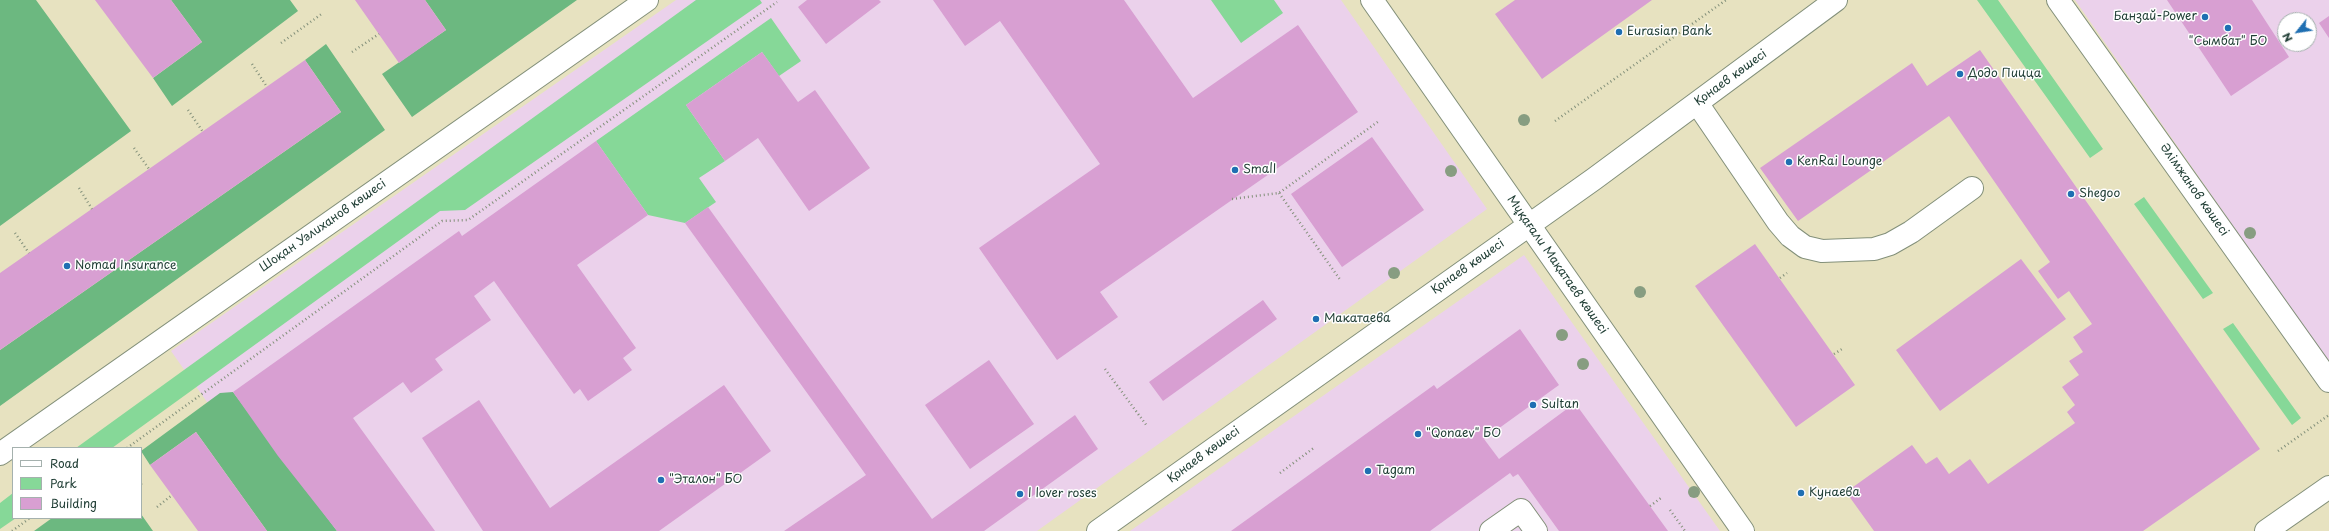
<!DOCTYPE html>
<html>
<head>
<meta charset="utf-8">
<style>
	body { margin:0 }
	#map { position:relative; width:2329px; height:531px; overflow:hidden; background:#e7e2c0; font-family:"Playpen Sans",sans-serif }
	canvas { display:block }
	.legend { position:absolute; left:12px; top:447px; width:130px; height:72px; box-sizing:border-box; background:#fff; border:1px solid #a5b1ae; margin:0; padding:5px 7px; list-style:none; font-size:12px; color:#1f3d34 }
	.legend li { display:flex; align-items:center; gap:8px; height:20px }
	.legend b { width:20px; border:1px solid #a5b1ae }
	.north { position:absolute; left:2277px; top:12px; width:40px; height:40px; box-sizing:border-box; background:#fff; border:1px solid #a5b1ae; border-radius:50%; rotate:240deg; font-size:11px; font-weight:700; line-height:16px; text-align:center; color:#1f3d34 }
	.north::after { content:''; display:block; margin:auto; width:14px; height:18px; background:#1f6fb2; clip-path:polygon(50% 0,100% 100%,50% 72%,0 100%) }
</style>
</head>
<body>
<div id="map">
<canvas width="2329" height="531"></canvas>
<ul class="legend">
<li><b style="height:5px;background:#fff"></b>Road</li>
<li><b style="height:11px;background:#86d898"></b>Park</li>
<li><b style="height:11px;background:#d89fd2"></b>Building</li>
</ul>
<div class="north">N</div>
</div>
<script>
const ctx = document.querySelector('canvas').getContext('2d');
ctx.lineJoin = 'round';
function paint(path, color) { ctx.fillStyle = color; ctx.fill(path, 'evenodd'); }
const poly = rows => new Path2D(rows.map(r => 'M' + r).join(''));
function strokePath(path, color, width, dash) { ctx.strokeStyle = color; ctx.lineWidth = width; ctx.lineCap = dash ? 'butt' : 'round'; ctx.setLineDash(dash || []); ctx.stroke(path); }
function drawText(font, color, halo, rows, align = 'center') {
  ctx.font = font + ' "Playpen Sans",sans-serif'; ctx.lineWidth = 3; ctx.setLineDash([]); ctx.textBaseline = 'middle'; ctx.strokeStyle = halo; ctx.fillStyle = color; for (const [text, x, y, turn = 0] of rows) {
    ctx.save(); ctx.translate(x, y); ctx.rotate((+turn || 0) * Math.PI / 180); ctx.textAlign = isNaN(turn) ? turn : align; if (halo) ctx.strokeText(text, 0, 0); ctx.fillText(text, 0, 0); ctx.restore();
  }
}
paint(poly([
	[676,0,1341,0,1487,209,1037,531,298,531,171,351],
	[2075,0,2329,0,2329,363],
	[2285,20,2309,20,2309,44,2285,44],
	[1524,255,1720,531,1130,531]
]), '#ebd1eb');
paint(poly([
	[696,0,760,0,762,3,465,210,440,211,112,448,76,448],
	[1211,0,1274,0,1283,13,1241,43],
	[1977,0,1998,0,2103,149,2090,158],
	[771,18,801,61,779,76,762,52,686,105,725,161,699,178,716,202,685,223,648,215,596,141],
	[2144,197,2213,293,2203,299,2134,204],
	[2233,323,2301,418,2292,425,2223,329],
	[13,493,13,518,16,518,0,529,0,503]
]), '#86d898');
paint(poly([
	[0,0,36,0,131,131,0,226],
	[171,0,290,0,298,11,172,106,153,78,202,42],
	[425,0,577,0,412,117,382,74,446,30],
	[326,44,385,130,0,406,0,350,341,112,305,60],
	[233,392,337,531,267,531,196,432,150,465,141,451,220,393],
	[141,514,153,531,34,531,52,518,141,518]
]), '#6cb880');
paint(poly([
	[95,0,171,0,202,42,153,78],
	[355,0,425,0,446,30,399,63],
	[807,0,879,0,881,2,826,44,798,7],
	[933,0,1124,0,1193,98,1298,25,1358,112,1100,292,1118,317,1057,360,979,248,1100,164,1000,21,965,46],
	[1515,0,1652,0,1542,79,1495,14],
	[2167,0,2252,0,2289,57,2231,96],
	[2329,16,2329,38,2319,23],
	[1980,50,2260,449,2143,531,1874,531,1846,492,1912,445,1926,464,1937,457,1949,474,1970,459,1988,484,2075,423,2067,412,2075,405,2062,387,2079,375,2069,361,2083,352,2073,337,2092,324,2069,291,2058,299,2038,271,2050,262,1949,116,1798,221,1760,168,1912,63,1927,86],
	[762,52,798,102,815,90,870,168,809,211,758,138,725,161,686,105],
	[305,60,341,112,0,350,0,273],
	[1372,137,1424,210,1342,267,1291,194],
	[596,141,648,215,577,265,636,348,623,358,632,370,588,401,580,389,574,394,494,281,474,296,491,320,435,359,443,370,411,393,403,382,353,418,435,531,337,531,278,456,233,392,459,231,462,236],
	[708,207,932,519,1075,415,1098,449,984,531,784,531,866,475,685,223],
	[1755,244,1855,385,1796,427,1695,286],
	[2021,259,2066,319,1940,411,1896,350],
	[1263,300,1277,319,1163,401,1149,382],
	[1520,329,1559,385,1484,439,1499,459,1575,403,1668,531,1559,531,1518,474,1513,477,1510,473,1430,531,1231,531,1434,385,1437,389],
	[989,360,1034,424,970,469,925,405],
	[724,385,771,451,659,531,483,531,422,438,479,400,550,508],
	[196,432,267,531,198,531,150,465]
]), '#d89fd2');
const minor = poly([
	[2058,0,2329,381],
	[1697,103,1778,222,1790,236,1805,247,1822,251,1874,249,1890,244,1911,232,1972,188],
	[0,454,647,0],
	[1098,531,1594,179,1836,0],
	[1491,531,1521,510,1536,531],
	[2266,531,2329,487]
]);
const major = poly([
	[1372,0,1743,531]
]);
strokePath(minor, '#83907a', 24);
strokePath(major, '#83907a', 24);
strokePath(poly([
	[281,43,323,13],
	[352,52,379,34],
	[252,64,267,87],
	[188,110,203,132],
	[1555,121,1726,0],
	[134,148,149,169],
	[79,188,92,209],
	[1279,193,1341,281],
	[1232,199,1279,193,1379,121],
	[15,233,29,253],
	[1780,278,1787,273],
	[1834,354,1842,349],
	[1105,369,1147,426],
	[127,448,442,221,468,220,777,2],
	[2278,451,2329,415],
	[1280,473,1315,447],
	[141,484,143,487],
	[1650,506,1661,498],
	[157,507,172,495],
	[1670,510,1685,531],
	[12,531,30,518]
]), '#83907a', 2.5, [1, 3]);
strokePath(minor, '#fff', 22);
strokePath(major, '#fff', 22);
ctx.fillStyle = '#879d81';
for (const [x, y] of [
	[1524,120],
	[1451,171],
	[2250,233],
	[1394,273],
	[1640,292],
	[1562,335],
	[1583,364],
	[1694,492]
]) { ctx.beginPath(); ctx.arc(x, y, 6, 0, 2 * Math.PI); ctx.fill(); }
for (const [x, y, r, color] of [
	[2205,17,4,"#1f6fb2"],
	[2228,28,4,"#1f6fb2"],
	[1619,32,4,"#1f6fb2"],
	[1960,74,4,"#1f6fb2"],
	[1789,162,4,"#1f6fb2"],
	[1235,170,4,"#1f6fb2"],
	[2071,194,4,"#1f6fb2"],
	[67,266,4,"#1f6fb2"],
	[1316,319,4,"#1f6fb2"],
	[1533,405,4,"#1f6fb2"],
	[1418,434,4,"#1f6fb2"],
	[1368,471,4,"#1f6fb2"],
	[661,480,4,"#1f6fb2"],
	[1801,493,4,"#1f6fb2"],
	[1020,494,4,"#1f6fb2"]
]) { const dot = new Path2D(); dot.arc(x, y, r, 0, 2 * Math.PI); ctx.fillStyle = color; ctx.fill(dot); strokePath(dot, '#fff', 1.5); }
drawText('12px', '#1f3d34', '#fff', [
	["Банзай-Power",2197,17,"right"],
	["Eurasian Bank",1627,32],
	["\"Сымбат\" БО",2228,42,"center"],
	["Додо Пицца",1968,74],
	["KenRai Lounge",1797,162],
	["Small",1243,170],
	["Shegoo",2079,194],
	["Nomad Insurance",75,266],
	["Макатаева",1324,319],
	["Sultan",1541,405],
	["\"Qonaev\" БО",1426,434],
	["Tagam",1376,471],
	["\"Эталон\" БО",669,480],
	["Кунаева",1809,493],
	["I lover roses",1028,494]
], 'left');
drawText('12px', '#1f3d34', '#fff', [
	["Қонаев көшесі",1731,78,-36],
	["Әлімжанов көшесі",2194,190,55],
	["Шоқан Уәлиханов көшесі",323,226,-35],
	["Мұқағали Мақатаев көшесі",1557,265,55],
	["Қонаев көшесі",1468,267,-35],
	["Қонаев көшесі",1204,455,-36]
]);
</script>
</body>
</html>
